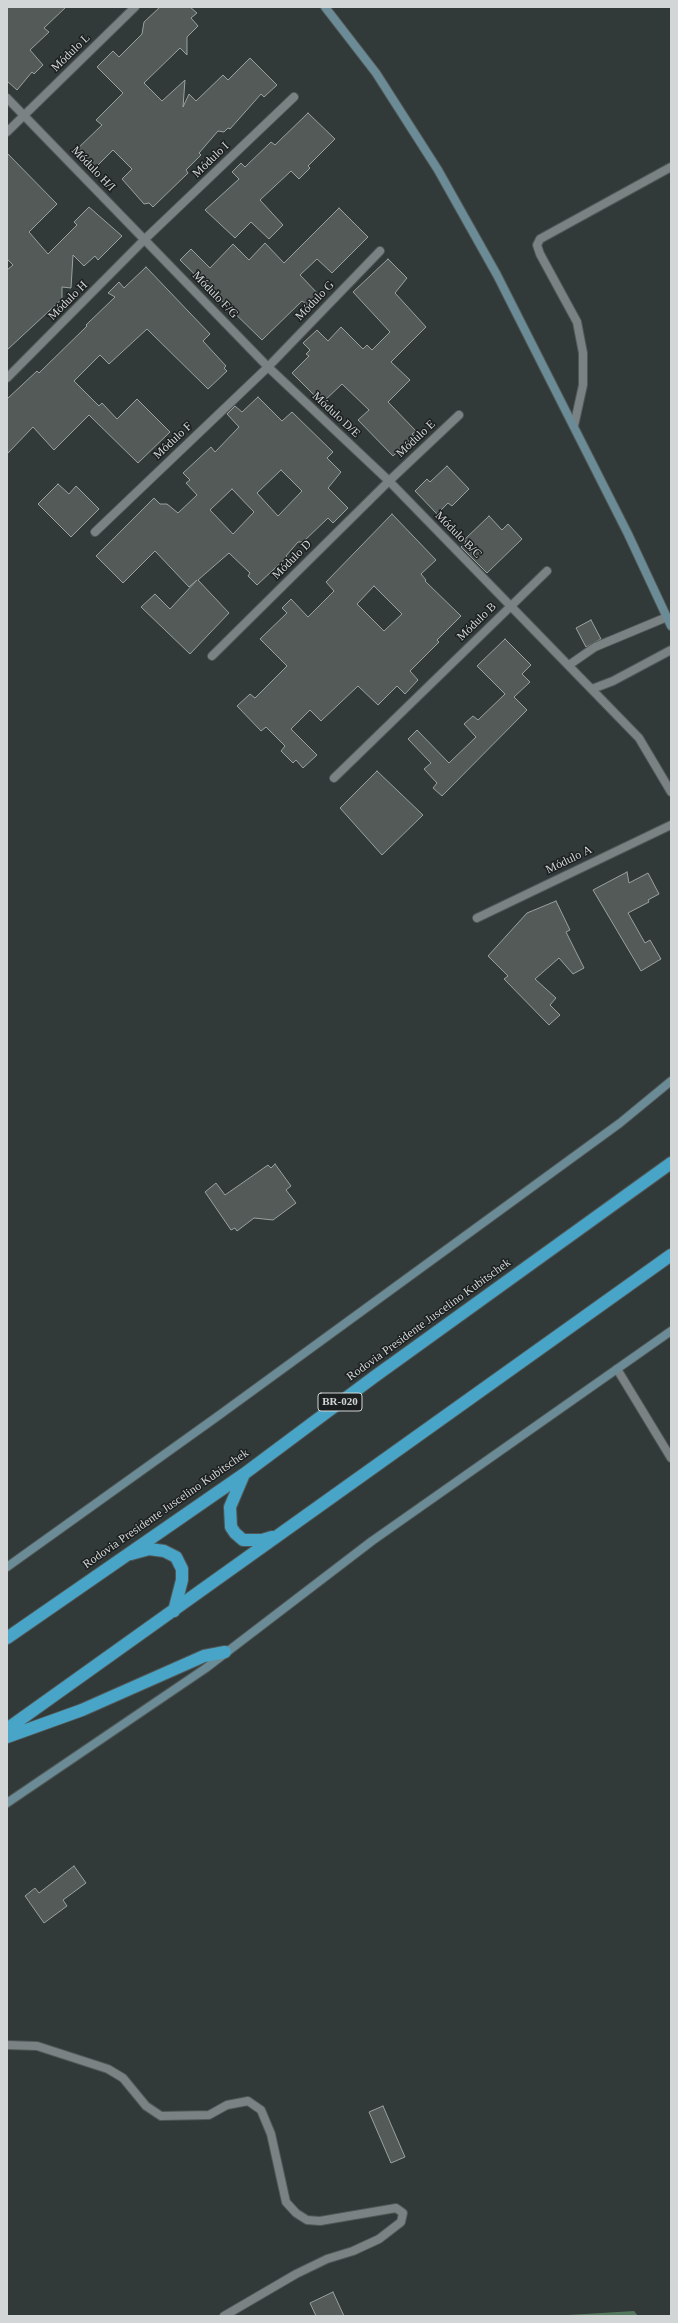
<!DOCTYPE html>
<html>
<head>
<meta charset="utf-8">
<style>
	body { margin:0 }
	#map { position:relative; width:678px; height:2323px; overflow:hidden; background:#313939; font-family:"Times New Roman",serif }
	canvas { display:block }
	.frame { position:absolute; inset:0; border:8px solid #d2d6d6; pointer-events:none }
</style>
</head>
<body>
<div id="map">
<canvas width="678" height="2323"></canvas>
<div class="frame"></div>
</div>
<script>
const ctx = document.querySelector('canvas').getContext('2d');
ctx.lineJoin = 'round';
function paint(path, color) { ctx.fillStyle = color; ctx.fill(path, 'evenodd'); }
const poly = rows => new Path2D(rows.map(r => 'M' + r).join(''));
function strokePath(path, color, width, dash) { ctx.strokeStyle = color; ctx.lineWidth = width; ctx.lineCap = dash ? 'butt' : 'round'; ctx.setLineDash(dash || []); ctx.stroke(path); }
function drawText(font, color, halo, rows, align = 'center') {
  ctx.font = font + ' "Times New Roman",serif'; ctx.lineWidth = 3; ctx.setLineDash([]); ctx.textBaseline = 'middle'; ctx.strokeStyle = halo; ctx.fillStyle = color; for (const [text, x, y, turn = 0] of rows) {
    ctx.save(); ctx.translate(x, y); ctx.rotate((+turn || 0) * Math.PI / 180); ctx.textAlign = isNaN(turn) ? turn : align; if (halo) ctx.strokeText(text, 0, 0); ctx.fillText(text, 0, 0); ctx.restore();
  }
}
paint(poly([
	[634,2311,638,2316,464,2316,568,2315]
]), '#52775c');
const building = poly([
	[7,7,66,7,44,28,49,32,30,50,43,65,34,74,32,72,17,90,7,81,7,7],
	[160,7,190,7,197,13,191,18,198,26,187,37,187,55,180,48,144,83,162,101,185,80,183,107,189,94,196,101,223,75,228,80,250,58,277,85,264,97,261,94,230,129,228,128,224,132,218,131,199,153,201,155,186,170,188,173,153,207,149,203,144,204,122,179,132,169,113,150,92,171,74,152,102,125,96,120,123,93,97,67,113,51,119,57,142,34,144,22,160,7],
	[308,113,335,139,308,166,310,168,299,179,291,171,260,200,283,225,269,239,251,222,235,238,205,210,239,179,232,172,241,163,245,167,271,142,275,145,308,113],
	[7,153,57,204,29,232,48,254,77,225,74,222,89,207,122,236,98,260,95,256,84,266,73,255,71,288,62,287,62,299,7,350,7,270,13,265,7,259,7,153],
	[339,208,368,237,332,273,317,259,300,275,320,296,309,306,302,301,262,340,180,260,191,249,210,268,233,244,249,260,265,243,284,263,339,208],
	[388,259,407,278,395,293,426,327,391,362,410,380,388,402,416,431,412,434,414,436,393,456,358,420,369,410,342,384,322,403,292,373,309,356,306,354,310,350,303,343,317,330,328,341,341,327,363,349,367,345,372,350,390,332,353,292,388,259],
	[146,267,210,334,203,341,226,366,224,368,227,371,208,389,147,329,109,364,100,355,74,381,99,406,102,403,117,419,137,399,170,432,138,463,89,415,54,450,33,427,7,454,7,399,37,371,39,373,87,326,86,325,115,297,108,293,119,282,124,288,146,267],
	[258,397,282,421,292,412,333,452,327,458,341,472,328,488,348,508,333,523,328,518,303,542,298,542,286,556,287,557,257,585,248,576,250,573,229,553,198,580,229,613,190,654,141,607,155,594,170,609,197,580,189,587,155,551,123,583,96,556,154,498,160,504,167,504,178,513,197,495,186,483,190,480,183,473,211,447,215,452,239,427,227,414,235,406,242,412,258,397],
	[281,470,302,491,278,516,257,493,281,470],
	[232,489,254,512,233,534,210,510,232,489],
	[447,466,469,489,452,506,448,503,437,514,415,491,427,479,430,482,447,466],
	[58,484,69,494,76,486,99,509,71,537,38,504,58,484],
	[392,514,436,560,421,574,426,580,425,581,461,616,437,640,439,642,410,671,418,680,405,694,397,686,378,705,358,686,321,721,310,710,291,729,317,755,303,768,296,760,293,763,281,751,285,746,266,727,261,731,237,706,250,694,255,698,287,666,260,639,287,613,282,608,291,599,308,617,334,591,326,582,392,514],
	[374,586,402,614,384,631,357,604,374,586],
	[489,516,502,530,508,524,522,539,487,573,461,547,466,542,464,540,489,516],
	[591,620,601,639,586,647,576,628,591,620],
	[505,639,531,665,522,674,530,682,514,697,527,710,442,796,433,788,437,783,424,769,431,763,408,739,417,730,449,763,476,737,464,724,473,716,478,720,505,694,477,666,505,639],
	[377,771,423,815,382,855,340,808,377,771],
	[627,872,629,883,648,873,659,894,648,900,649,902,628,913,645,943,650,940,661,959,641,971,593,890,627,872],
	[556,901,570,930,566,932,584,968,573,974,559,958,535,979,556,998,550,1005,560,1015,549,1025,504,979,508,976,488,956,527,913,556,901],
	[275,1164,291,1186,286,1190,296,1203,273,1220,254,1218,237,1231,235,1228,231,1230,205,1192,216,1183,225,1195,268,1165,271,1168,275,1164],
	[74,1866,86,1883,63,1900,67,1906,44,1923,25,1896,35,1888,39,1893,74,1866],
	[383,2106,405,2157,391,2163,369,2112,383,2106],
	[333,2292,344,2316,316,2316,310,2303,333,2292]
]);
paint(building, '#535a58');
strokePath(building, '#9aa2a0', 1);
const street = poly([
	[7,98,268,367,389,481,639,738,671,792],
	[7,132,135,7],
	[7,378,145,239,294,97],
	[574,426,583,385,583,353,577,322,540,254,537,245,540,239,671,167],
	[95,532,268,367,380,251],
	[212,656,389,481,459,415],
	[569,665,595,647,667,617],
	[592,689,613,681,671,650],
	[334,778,547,571],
	[477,918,671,825],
	[617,1369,671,1458],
	[7,2045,37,2046,108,2069,123,2078,146,2106,161,2116,209,2115,227,2105,248,2101,261,2110,271,2134,286,2202,296,2213,307,2220,320,2221,396,2208,403,2213,401,2222,379,2239,353,2251,327,2259,296,2274,224,2316]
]);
const secondary = poly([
	[325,7,376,73,438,170,497,275,628,534,671,626],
	[7,1567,218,1416,620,1123,671,1081],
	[7,1803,206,1668,372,1541,671,1331]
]);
const highway = poly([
	[244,1474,230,1507,231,1527,235,1533,243,1540,262,1540,272,1537],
	[131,1554,149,1549,164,1551,176,1557,182,1569,182,1580,174,1611],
	[7,1638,244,1474,374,1377,671,1163],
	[7,1729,671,1255],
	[7,1737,82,1710,204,1656,225,1652]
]);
strokePath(street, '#505757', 10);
strokePath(secondary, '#505757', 10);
strokePath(highway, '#505757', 14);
strokePath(street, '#7a8283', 8);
strokePath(secondary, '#6b8c97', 8);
strokePath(highway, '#49a5c7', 12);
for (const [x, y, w] of [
	[340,1402,44]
]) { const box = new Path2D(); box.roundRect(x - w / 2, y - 9, w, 18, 3); ctx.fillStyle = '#1c1f1f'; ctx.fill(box); strokePath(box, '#d2d6d6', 1); }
drawText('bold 11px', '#d2d6d6', null, [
	["BR-020",340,1402]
]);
drawText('12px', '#d2d6d6', '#1c1f1f', [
	["Módulo L",71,53,-44],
	["Módulo I",211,160,-44],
	["Módulo H/I",93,169,46],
	["Módulo F/G",215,295,46],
	["Módulo H",68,301,-45],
	["Módulo G",315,301,-46],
	["Módulo D/E",336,415,43],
	["Módulo E",416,439,-43],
	["Módulo F",173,441,-43],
	["Módulo B/C",458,535,45],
	["Módulo D",292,560,-45],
	["Módulo B",477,622,-44],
	["Módulo A",569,860,-26],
	["Rodovia Presidente Juscelino Kubitschek",429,1320,-36],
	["Rodovia Presidente Juscelino Kubitschek",166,1509,-35]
]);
</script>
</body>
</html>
